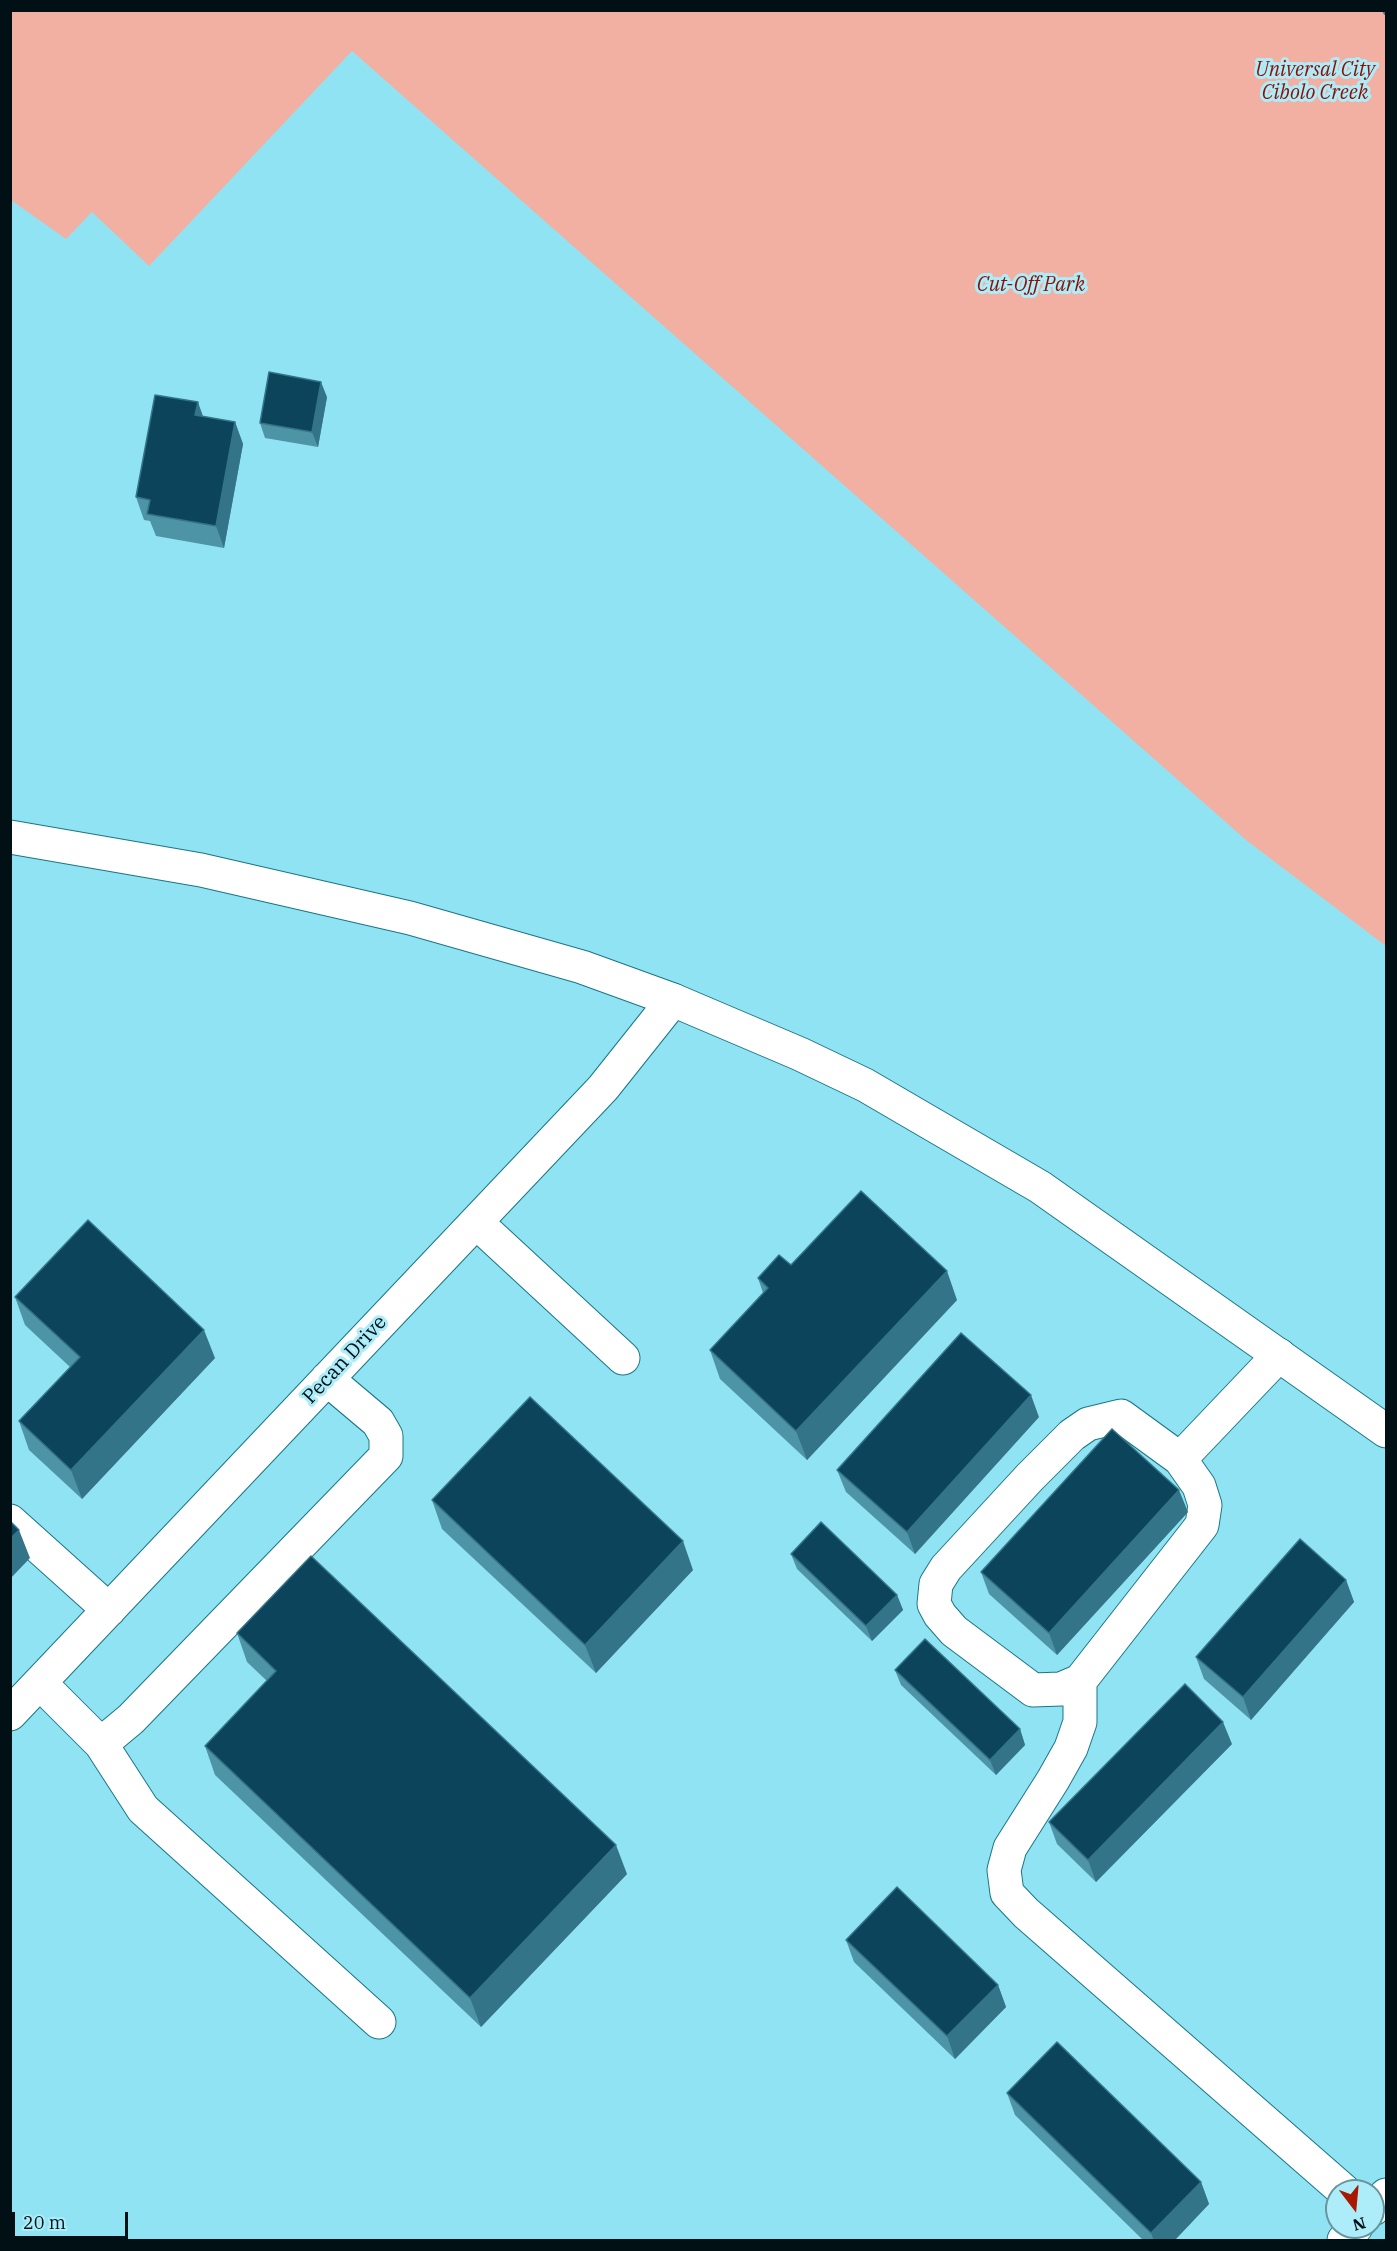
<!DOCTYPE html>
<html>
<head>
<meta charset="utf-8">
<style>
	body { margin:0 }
	#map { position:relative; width:1397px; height:2251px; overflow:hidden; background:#90e3f3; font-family:"IBM Plex Serif",serif }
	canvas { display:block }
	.frame { position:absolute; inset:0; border:12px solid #001014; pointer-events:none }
	.north { position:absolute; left:1325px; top:2179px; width:60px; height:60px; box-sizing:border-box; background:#adedfa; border:2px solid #68959e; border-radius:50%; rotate:164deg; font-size:16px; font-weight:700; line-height:24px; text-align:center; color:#001014 }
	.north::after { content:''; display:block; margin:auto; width:21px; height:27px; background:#a91902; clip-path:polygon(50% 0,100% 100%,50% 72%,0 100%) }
	.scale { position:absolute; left:12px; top:2212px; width:116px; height:27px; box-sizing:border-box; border:3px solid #001014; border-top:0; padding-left:8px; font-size:18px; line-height:21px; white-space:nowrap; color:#001014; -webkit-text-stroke:4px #adedfa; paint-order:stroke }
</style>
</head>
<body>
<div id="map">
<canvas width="1397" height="2251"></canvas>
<div class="frame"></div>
<div class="north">N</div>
<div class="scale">20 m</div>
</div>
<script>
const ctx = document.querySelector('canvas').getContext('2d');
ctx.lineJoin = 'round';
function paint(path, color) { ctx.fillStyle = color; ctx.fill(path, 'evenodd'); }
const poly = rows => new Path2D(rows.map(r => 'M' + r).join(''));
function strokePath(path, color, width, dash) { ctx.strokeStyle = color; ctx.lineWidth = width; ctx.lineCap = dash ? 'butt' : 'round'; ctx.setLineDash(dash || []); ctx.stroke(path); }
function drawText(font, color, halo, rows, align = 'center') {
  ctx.font = font + ' "IBM Plex Serif",serif'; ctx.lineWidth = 6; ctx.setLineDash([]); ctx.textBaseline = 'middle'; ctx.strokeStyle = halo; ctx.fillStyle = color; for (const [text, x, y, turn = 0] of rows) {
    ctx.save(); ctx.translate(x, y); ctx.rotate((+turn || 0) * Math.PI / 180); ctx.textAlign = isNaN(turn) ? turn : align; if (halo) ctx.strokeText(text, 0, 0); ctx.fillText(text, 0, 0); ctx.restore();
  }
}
paint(poly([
	[11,10,1386,11,1386,946,1246,840,352,51,149,266,92,212,66,239,11,200]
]), '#f2b0a2');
const minor = poly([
	[476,1222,623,1358],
	[1180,1459,1121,1416,1088,1424,1072,1435,1030,1477,946,1568,936,1584,934,1604,940,1615,954,1631,1033,1690,1061,1689,1080,1681,1202,1525,1205,1505,1199,1486,1180,1459,1279,1355],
	[10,1521,109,1610],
	[1080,1681,1080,1722,1071,1748,1053,1780,1010,1848,1004,1870,1007,1893,1026,1913,1344,2191],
	[40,1683,101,1744,131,1719,386,1456,386,1436,378,1422,327,1379],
	[10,1714,603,1088,673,1000],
	[101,1744,143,1809,379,2022],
	[1373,2209,1386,2195],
	[1344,2240,1356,2227]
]);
const major = poly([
	[10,837,201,870,410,918,582,967,673,1000,800,1054,865,1085,1040,1187,1386,1431]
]);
strokePath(minor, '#197685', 35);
strokePath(major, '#197685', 35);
strokePath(poly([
	[1384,10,1386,14]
]), '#45757f', 4, [4.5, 4.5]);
strokePath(minor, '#fff', 33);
strokePath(major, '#fff', 33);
paint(poly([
	[327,397,318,447,265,438,260,423],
	[203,416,235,422,243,444,224,548,156,536,150,521,144,520,136,497],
	[791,1265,957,1300,807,1460,720,1379,710,1350,763,1293,758,1278],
	[15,1297,215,1358,82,1499,29,1450,19,1421,70,1367,25,1325],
	[1039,1417,915,1554,846,1492,837,1470],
	[432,1500,693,1570,596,1673,442,1529],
	[1188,1512,1057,1655,989,1594,981,1572],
	[791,1554,897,1595,903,1610,872,1641,797,1569],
	[1346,1580,1354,1602,1251,1720,1204,1679,1196,1657],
	[237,1633,627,1874,481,2027,215,1775,205,1746,267,1681,247,1662],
	[895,1670,1020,1729,1025,1745,996,1775,901,1685],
	[1232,1744,1096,1882,1057,1844,1049,1822],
	[846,1940,998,1985,1006,2007,955,2059,854,1962],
	[1007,2093,1201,2182,1209,2204,1174,2241,1144,2241,1015,2115]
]), '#4e94a7');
paint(poly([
	[321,382,327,397,318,447,312,432],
	[198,402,206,425,195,415],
	[235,422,243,444,224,548,216,526],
	[947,1271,957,1300,807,1460,796,1431],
	[204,1330,215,1358,82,1499,71,1470],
	[1031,1395,1039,1417,915,1554,907,1532],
	[1179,1490,1188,1512,1057,1655,1049,1633],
	[19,1530,30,1558,10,1579,10,1539],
	[683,1541,693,1570,596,1673,585,1645],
	[1346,1580,1354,1602,1251,1720,1243,1697],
	[897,1595,903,1610,872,1641,866,1626],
	[1223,1722,1232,1744,1096,1882,1088,1860],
	[1020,1729,1025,1745,996,1775,990,1760],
	[616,1845,627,1874,481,2027,470,1998],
	[998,1985,1006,2007,955,2059,947,2036],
	[1201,2182,1209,2204,1174,2241,1154,2241,1151,2233]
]), '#347489');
const building = poly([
	[269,372,321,382,312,432,260,423,269,372],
	[155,395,198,402,195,415,235,422,216,526,147,514,150,500,136,497,155,395],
	[861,1191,947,1271,796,1431,710,1350,768,1288,758,1278,779,1255,791,1265,861,1191],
	[88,1220,204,1330,71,1470,19,1421,80,1357,15,1297,88,1220],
	[961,1333,1031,1395,907,1532,837,1470,961,1333],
	[530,1397,683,1541,585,1645,432,1500,530,1397],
	[1112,1429,1179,1490,1049,1633,981,1572,1112,1429],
	[10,1521,19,1530,10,1539,10,1521],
	[821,1522,897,1595,866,1626,791,1554,821,1522],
	[1300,1539,1346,1580,1243,1697,1196,1657,1300,1539],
	[311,1556,616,1845,470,1998,205,1746,276,1671,237,1633,311,1556],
	[925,1639,1020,1729,990,1760,895,1670,925,1639],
	[1185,1684,1223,1722,1088,1860,1049,1822,1185,1684],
	[897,1887,998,1985,947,2036,846,1940,897,1887],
	[1057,2042,1201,2182,1151,2233,1007,2093,1057,2042]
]);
paint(building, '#0c445b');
strokePath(building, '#347489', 1.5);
drawText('italic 20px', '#8f0e00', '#adedfa', [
	["Universal City",1315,70],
	["Cibolo Creek",1315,93],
	["Cut-Off Park",1031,285]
]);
drawText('20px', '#001014', '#adedfa', [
	["Pecan Drive",345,1360,-47]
]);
</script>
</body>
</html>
